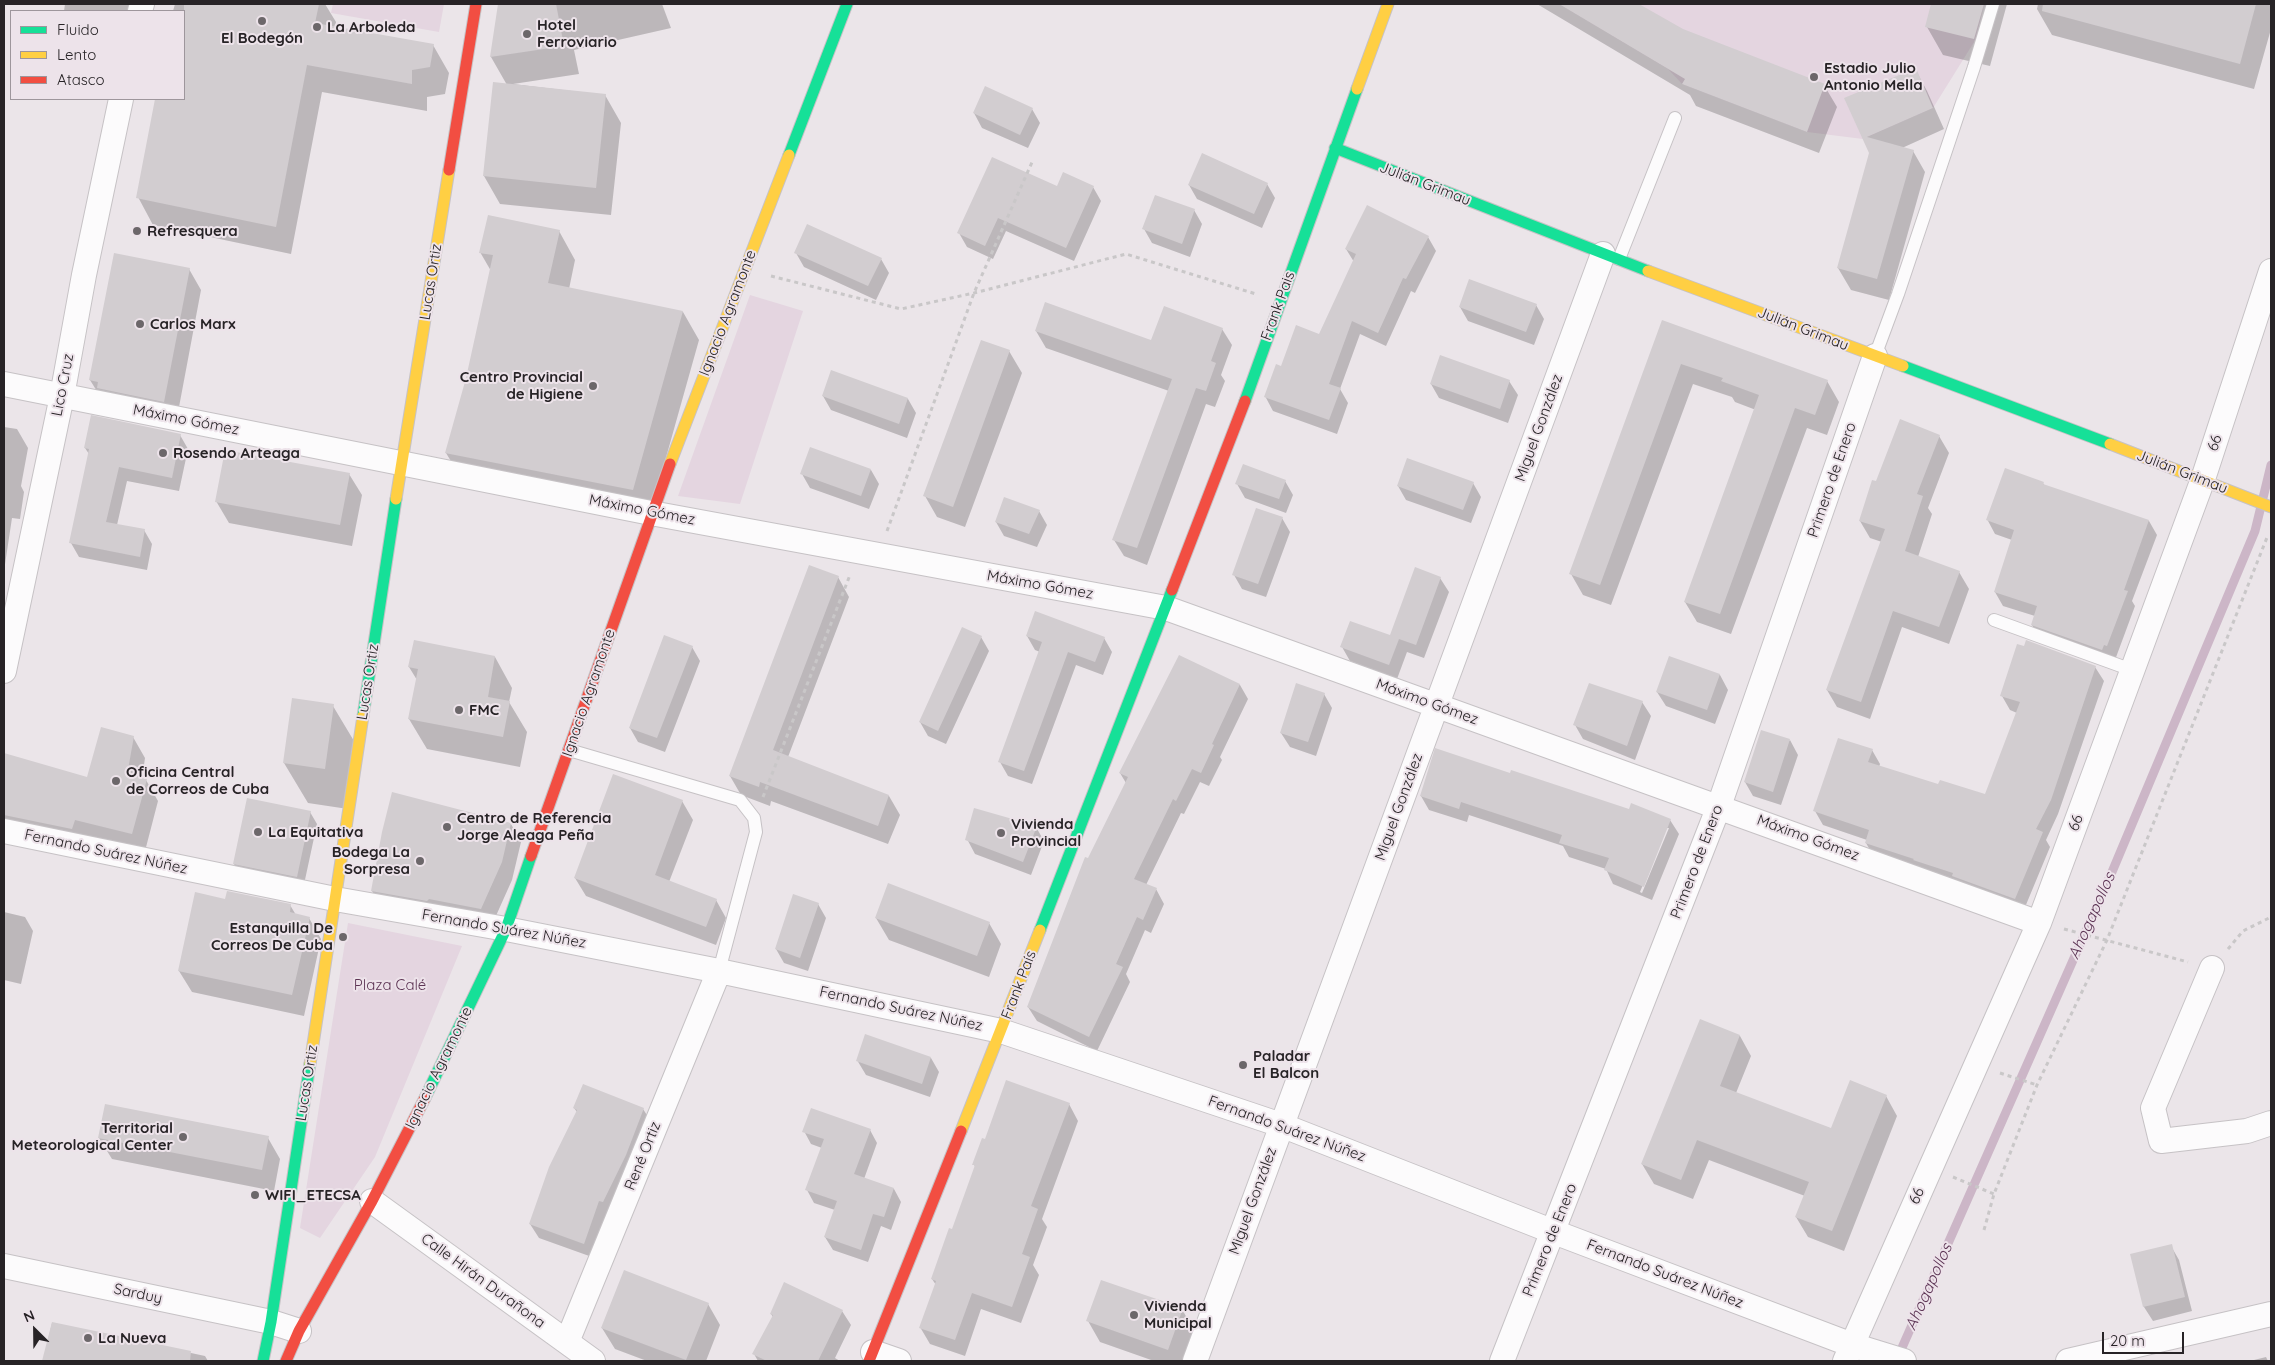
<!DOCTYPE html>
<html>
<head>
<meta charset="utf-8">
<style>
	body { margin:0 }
	#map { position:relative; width:2275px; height:1365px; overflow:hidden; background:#ebe5e9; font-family:Quicksand,sans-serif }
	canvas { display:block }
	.frame { position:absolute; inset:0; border:5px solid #272326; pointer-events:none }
	.legend { position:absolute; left:10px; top:10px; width:175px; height:90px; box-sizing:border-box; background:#ede3ea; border:1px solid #9e969c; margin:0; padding:6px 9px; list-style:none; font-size:15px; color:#272326 }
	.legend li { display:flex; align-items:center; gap:10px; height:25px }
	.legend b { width:25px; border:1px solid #9e969c }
	.north { position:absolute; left:10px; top:1305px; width:50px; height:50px; -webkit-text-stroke:4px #ede3ea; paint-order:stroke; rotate:337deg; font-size:14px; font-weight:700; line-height:20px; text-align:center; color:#272326 }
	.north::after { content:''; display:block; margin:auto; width:18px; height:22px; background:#272326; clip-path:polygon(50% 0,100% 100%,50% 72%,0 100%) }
	.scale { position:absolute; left:2102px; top:1332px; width:82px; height:22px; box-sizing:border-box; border:2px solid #272326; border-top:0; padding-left:6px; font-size:15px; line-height:18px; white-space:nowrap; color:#272326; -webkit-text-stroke:4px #ede3ea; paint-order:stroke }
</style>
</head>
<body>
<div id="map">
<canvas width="2275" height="1365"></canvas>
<div class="frame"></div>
<ul class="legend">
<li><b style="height:6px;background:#16e098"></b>Fluido</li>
<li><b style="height:6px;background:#ffcf43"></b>Lento</li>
<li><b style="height:6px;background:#f24e42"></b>Atasco</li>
</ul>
<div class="north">N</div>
<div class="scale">20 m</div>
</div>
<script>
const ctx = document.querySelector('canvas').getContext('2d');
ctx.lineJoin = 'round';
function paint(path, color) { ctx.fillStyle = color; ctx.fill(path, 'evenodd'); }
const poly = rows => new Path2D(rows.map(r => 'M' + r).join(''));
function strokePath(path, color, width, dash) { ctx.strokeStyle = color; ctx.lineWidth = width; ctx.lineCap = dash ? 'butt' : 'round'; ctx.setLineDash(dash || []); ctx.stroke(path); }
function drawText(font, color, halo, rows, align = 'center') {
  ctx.font = font + ' Quicksand,sans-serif'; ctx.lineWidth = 4; ctx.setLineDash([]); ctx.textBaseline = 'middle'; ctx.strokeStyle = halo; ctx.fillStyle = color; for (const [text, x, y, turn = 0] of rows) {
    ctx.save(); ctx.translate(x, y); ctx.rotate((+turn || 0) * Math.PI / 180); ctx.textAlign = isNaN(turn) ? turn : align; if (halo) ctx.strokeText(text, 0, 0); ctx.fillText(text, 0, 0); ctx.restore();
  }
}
paint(poly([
	[333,4,444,4,439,32,331,13],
	[1559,4,1984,4,1976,39,1933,108,1863,139,1807,132,1682,84,1668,69],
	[750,295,803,311,740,504,678,496],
	[348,923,462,946,375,1157,320,1238,300,1228]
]), '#e4d5e0');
paint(poly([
	[65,4,136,4,135,11,64,11],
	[175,4,325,4,336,22,335,28,433,45,449,73,445,94,427,97,427,111,322,92,291,254,153,225,138,197,157,99,184,99,184,11,173,11],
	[499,4,662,4,671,28,574,50,579,74,513,84,605,95,621,123,611,215,500,204,484,176,507,85,491,57],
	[1537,4,1637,4,1682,30,1824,85,1837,107,1819,153,1696,106,1690,95],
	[1932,4,2007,4,1990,66,1943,55,1927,27],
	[2038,4,2271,4,2271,29,2254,89,2052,35,2037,9],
	[1915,69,1927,91,1944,129,1902,148,1913,151,1925,172,1889,300,1851,290,1838,268,1870,153,1846,99],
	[1032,109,1040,123,1028,148,982,128,974,113],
	[1267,184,1275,198,1262,228,1197,199,1189,185],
	[1093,187,1101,201,1074,261,1006,231,993,259,967,247,959,233,1057,188],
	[1194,210,1202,224,1190,257,1152,243,1144,229],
	[559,231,575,260,569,289,683,312,699,340,649,518,463,481,446,453,468,379,491,271,480,252],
	[1428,237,1436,251,1415,293,1411,291,1386,346,1360,334,1340,389,1348,403,1337,434,1273,411,1265,396,1282,368,1320,335,1354,262,1346,249],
	[796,253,881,259,889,273,876,300,804,267],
	[189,269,201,290,176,423,103,401,90,380],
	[1536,305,1544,319,1534,345,1468,321,1460,307],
	[1663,322,1827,381,1839,402,1827,435,1807,428,1731,634,1697,622,1685,602,1756,410,1735,402,1732,397,1693,384,1611,605,1583,595,1571,574],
	[1222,329,1232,345,1221,375,1225,381,1215,407,1206,404,1147,565,1124,556,1114,540,1169,391,1046,348,1036,331,1152,341],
	[1009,351,1022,373,965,527,937,517,925,496],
	[832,372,908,399,916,413,907,438,831,410,823,396],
	[1509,381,1518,395,1508,423,1439,398,1431,384],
	[4,427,17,429,28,448,21,486,24,492,20,519,12,518,4,571],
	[180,435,188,449,179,491,127,481,117,525,144,530,152,544,147,570,79,557,71,543,89,454,85,448],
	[1939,436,1949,453,1928,508,1932,514,1918,557,1959,572,1969,589,1949,644,1902,627,1870,719,1837,707,1827,690,1882,542,1870,538,1860,521,1876,482],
	[871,470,879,484,869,509,810,488,802,474],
	[349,474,362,495,352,546,229,523,216,501],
	[1285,481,1293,495,1286,513,1245,498,1237,484],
	[1473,483,1481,497,1471,523,1406,500,1398,486],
	[2043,483,2045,486,2149,521,2157,535,2132,601,2135,606,2115,660,2040,639,2032,625,2035,616,2003,606,1995,592,2012,540,1995,534,1987,519],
	[1039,511,1047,525,1037,547,1004,536,996,522],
	[1282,518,1290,532,1266,597,1242,589,1234,575],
	[838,577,849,597,788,757,889,796,900,815,888,844,771,801,770,806,741,795,730,776],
	[1440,578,1449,592,1424,658,1407,652,1397,679,1350,661,1342,647,1391,637],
	[1027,636,1104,638,1112,652,1103,675,1076,665,1032,784,1008,776,1000,762,1040,652,1035,650],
	[981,637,989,651,946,744,928,736,920,722],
	[692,647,700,661,665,752,638,742,630,728],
	[495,657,512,688,509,702,527,732,520,767,427,749,409,719,417,680,409,667],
	[1179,657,1240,685,1248,699,1220,757,1222,760,1209,786,1200,782,1184,814,1181,813,1146,885,1156,889,1164,904,1151,933,1145,930,1126,974,1130,982,1097,1051,1037,1021,1028,1007,1089,860,1126,783,1120,773],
	[1670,658,1720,675,1728,690,1715,724,1666,706,1657,692],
	[2095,667,2104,681,2058,814,2046,840,2050,847,2023,912,1874,857,1866,843,1867,840,1823,825,1815,811,1872,750,1880,764,1879,767,1939,786,1986,796,2017,713,2010,710,2002,696],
	[1324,694,1332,708,1316,756,1290,747,1281,733],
	[1642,702,1651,716,1635,760,1583,739,1575,725],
	[333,706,357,746,348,809,308,803,284,763],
	[133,737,145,758,142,779,146,780,158,801,144,855,4,831,4,767,6,755,88,778],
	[1790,740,1798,755,1781,805,1753,796,1745,782],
	[1511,774,1630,810,1670,820,1679,834,1652,900,1613,884,1606,869,1569,857,1563,846,1469,815,1467,822,1429,810,1421,796],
	[1666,828,1669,828,1642,893,1640,892],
	[682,801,693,820,669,882,716,900,726,918,716,945,586,896,575,878],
	[310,812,317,824,303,889,241,876,234,864],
	[511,824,521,842,512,880,491,927,382,909,372,891],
	[1036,827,1044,841,1031,875,975,854,967,839],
	[226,900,290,905,296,915,309,918,321,939,304,1016,192,992,179,971],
	[818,904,826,918,808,971,784,963,776,949],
	[4,912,25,917,33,931,21,984,4,980],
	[876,918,989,923,1001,944,989,977,889,940],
	[1701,1021,1740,1036,1751,1056,1736,1093,1832,1129,1886,1096,1897,1116,1844,1251,1808,1237,1796,1217,1805,1196,1709,1160,1693,1199,1654,1184,1642,1164],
	[931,1058,939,1072,930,1097,866,1075,857,1060],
	[1069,1104,1078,1121,1042,1219,1047,1227,1033,1265,1039,1275,1021,1323,981,1309,965,1356,930,1344,920,1327,936,1285,932,1279,953,1231,975,1167,974,1164,985,1141],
	[574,1108,643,1109,652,1123,592,1257,539,1238,530,1224,577,1112],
	[870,1130,877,1143,864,1179,894,1189,901,1202,891,1230,881,1226,868,1262,833,1250,825,1237,835,1210,814,1203,807,1190,822,1148,811,1144,804,1131],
	[99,1138,268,1138,280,1159,274,1191,112,1159],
	[2171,1246,2179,1260,2192,1311,2153,1321,2144,1307,2132,1255],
	[708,1304,720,1325,706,1361,647,1361,615,1349,602,1328],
	[1182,1309,1194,1331,1183,1361,1154,1361,1100,1342,1088,1321],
	[842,1311,851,1325,835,1358,840,1361,758,1361,754,1354,773,1317,771,1314],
	[52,1323,205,1356,208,1361,43,1361],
	[2266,1357,2268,1361,2250,1361]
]), '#0003');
strokePath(poly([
	[1897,1359,2112,872,2255,531,2271,465]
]), '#ccb6c7', 9);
paint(poly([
	[184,4,319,4,315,23,434,44,430,67,412,70,412,84,307,65,276,227,136,198,155,99,184,99],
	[498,4,556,4,564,46,490,57],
	[1559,4,1639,4,1683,29,1825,84,1807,132,1682,84,1685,79],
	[1931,4,1984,4,1974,39,1925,27],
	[2043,4,2256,4,2240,64,2042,11],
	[1916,68,1933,108,1867,137,1914,150,1877,279,1837,268,1869,153,1844,98],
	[493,82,606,94,596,188,483,176],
	[985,86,1033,108,1020,135,973,113],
	[1202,153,1268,183,1254,214,1188,185],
	[992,157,1057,186,1063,172,1094,186,1066,248,998,218,985,246,957,233],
	[1155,195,1195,209,1182,244,1142,229],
	[1367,205,1429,236,1406,279,1403,278,1378,333,1352,321,1329,384,1341,388,1329,420,1264,397,1276,364,1281,366,1296,325,1319,334,1356,254,1345,249],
	[488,215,560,230,548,283,683,311,633,490,445,453,466,378,493,255,479,253],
	[807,224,882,258,868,286,794,253],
	[114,253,190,268,164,402,97,388,98,382,89,380],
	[1469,279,1537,304,1526,332,1459,307],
	[1045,302,1148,339,1151,340,1164,306,1223,328,1211,361,1216,363,1206,391,1196,388,1137,548,1112,540,1172,379,1035,331],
	[1662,320,1828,380,1815,415,1795,408,1720,614,1684,602,1759,395,1721,381,1723,378,1681,364,1600,585,1569,574],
	[981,340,1010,350,953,507,923,496],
	[1440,355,1510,380,1500,409,1430,384],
	[831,370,908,398,899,424,822,396],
	[91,415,181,434,172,478,119,467,106,522,145,529,140,557,69,543,89,449,84,448],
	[1900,419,1940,435,1917,494,1923,496,1905,551,1960,571,1939,627,1893,611,1861,702,1826,690,1885,529,1859,521,1872,480,1876,481],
	[810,447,871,469,861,496,800,474],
	[225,450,350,473,340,525,215,502],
	[1407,458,1474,482,1463,510,1397,486],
	[1243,464,1286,480,1279,499,1235,484],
	[2005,468,2044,482,2043,484,2149,520,2124,590,2128,591,2107,646,2104,645,2102,650,2031,625,2037,606,1994,592,2014,530,1986,520],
	[1004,497,1040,510,1029,534,995,522],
	[1256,508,1283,517,1258,584,1232,575],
	[809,565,839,576,773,750,889,795,878,826,760,782,759,787,729,776],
	[1415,567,1441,577,1416,645,1399,639,1389,665,1340,647,1350,621,1390,635],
	[1035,611,1105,637,1095,662,1068,652,1024,771,998,762,1042,642,1026,636],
	[962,627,982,636,938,731,919,722],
	[664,635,693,646,657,738,629,728],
	[414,640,495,656,488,697,510,701,503,737,408,719,418,669,408,667],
	[2026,640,2096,666,2051,800,2036,829,2043,832,2015,899,1952,876,1953,873,1913,860,1914,859,1865,843,1869,830,1813,811,1838,738,1873,749,1868,762,1938,784,1940,780,1985,794,2020,702,2000,696,2017,644,2024,646],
	[1179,655,1240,684,1212,744,1214,745,1201,773,1192,769,1176,801,1173,799,1134,879,1157,888,1143,920,1137,917,1116,964,1123,967,1089,1037,1027,1007,1085,857,1088,858,1128,777,1119,773],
	[1669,656,1720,674,1707,710,1656,692],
	[1296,683,1325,693,1308,742,1280,733],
	[1589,683,1643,701,1627,746,1573,725],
	[292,698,334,704,325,769,283,763],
	[101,727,134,736,127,775,147,779,132,834,75,820,72,829,4,815,4,753,87,777],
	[1761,730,1790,739,1773,792,1744,782],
	[1435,748,1510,773,1511,770,1629,809,1631,803,1671,819,1644,887,1604,870,1609,858,1559,843,1562,835,1461,802,1459,809,1420,796],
	[613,774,683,800,655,875,717,899,706,927,574,878],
	[392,792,511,823,502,862,481,909,429,899,427,901,371,891,382,832],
	[247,798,311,811,297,877,233,864],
	[974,808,1037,826,1023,862,965,840],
	[888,883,990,922,977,956,875,918],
	[227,891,291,904,290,912,310,917,292,995,178,971,195,892,225,899],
	[793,894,819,903,800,958,775,949],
	[1700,1019,1740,1035,1720,1086,1831,1128,1850,1080,1887,1095,1832,1231,1795,1217,1809,1182,1697,1140,1681,1180,1641,1164],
	[865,1034,931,1057,922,1084,856,1061],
	[1006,1080,1070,1103,1031,1206,1038,1209,1022,1254,1030,1257,1012,1307,972,1293,955,1340,919,1328,936,1281,931,1279,949,1228,952,1229,975,1165,972,1165,982,1138,985,1139],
	[583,1084,644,1108,626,1155,603,1202,599,1201,584,1244,529,1224,549,1167,577,1110,573,1108],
	[105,1104,269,1136,262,1170,98,1138],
	[811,1108,871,1129,854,1174,894,1188,884,1217,873,1214,861,1250,824,1237,837,1201,805,1190,824,1139,802,1132],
	[2172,1244,2185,1297,2143,1307,2130,1254],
	[624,1270,709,1303,686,1360,601,1328],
	[1101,1280,1183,1308,1168,1350,1086,1321],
	[784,1282,843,1310,818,1361,767,1361,752,1354,773,1315,770,1314],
	[52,1322,191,1351,190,1361,42,1361]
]), '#d2cdd0');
const lane = poly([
	[1619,259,1675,118],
	[1875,356,1898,294,1974,67,1993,4],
	[1994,620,2132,670],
	[569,750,740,800,754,818,756,832,719,971]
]);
const street = poly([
	[140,11,142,4],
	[4,384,651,513,1166,608,2039,923],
	[4,671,62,396,84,275,121,99],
	[4,831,335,899,506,929,719,971,1001,1031,1281,1125,1554,1232,1852,1345,1904,1361],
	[2212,968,2153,1108,2161,1141,2247,1131,2271,1123],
	[372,1201,593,1361],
	[4,1266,271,1322,299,1331],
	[567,1342,719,971],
	[873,1352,899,1361],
	[1195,1361,1603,254],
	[1502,1361,1719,806,1875,356],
	[1845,1361,2039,923,2203,479,2271,271],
	[2068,1361,2271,1314]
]);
const fast = poly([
	[1335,148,1648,271],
	[789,155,847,4],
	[1903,366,2110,444],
	[1245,401,1357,89],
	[363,716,396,499],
	[1040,930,1172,590],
	[425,1098,506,929,531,856],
	[263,1361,271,1322,310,1064]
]);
const slow = poly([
	[1357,89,1388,4],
	[1648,271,1903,366],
	[2110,444,2271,507],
	[670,464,789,155],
	[396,499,449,170],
	[310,1064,363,716],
	[961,1131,1040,930]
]);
const jam = poly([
	[449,170,476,4],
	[1172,590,1245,401],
	[531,856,670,464],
	[286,1361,299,1331,372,1201,425,1098],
	[869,1361,961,1131]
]);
strokePath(lane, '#c6c2c5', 14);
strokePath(street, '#c6c2c5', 26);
strokePath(fast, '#c6c2c5', 13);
strokePath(slow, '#c6c2c5', 13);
strokePath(jam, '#c6c2c5', 13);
strokePath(poly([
	[771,276,901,309,974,293,1126,254,1256,294],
	[887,531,974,293,1033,160],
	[763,797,850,575],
	[2064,929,2188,962],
	[2228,949,2243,931,2271,917],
	[2000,1073,2037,1085],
	[1953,1177,1994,1194],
	[1984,1230,1994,1194,2037,1085,2107,940,2268,535]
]), '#c9c7c8', 3, [4, 4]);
strokePath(lane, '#fcfbfc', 12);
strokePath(street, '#fcfbfc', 24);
strokePath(fast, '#16e098', 11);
strokePath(slow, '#ffcf43', 11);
strokePath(jam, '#f24e42', 11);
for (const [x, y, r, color] of [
	[262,21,5,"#6c676a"],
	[317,27,5,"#6c676a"],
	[527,34,5,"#6c676a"],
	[1814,77,5,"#6c676a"],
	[137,231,5,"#6c676a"],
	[140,324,5,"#6c676a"],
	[593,386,5,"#6c676a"],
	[163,453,5,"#6c676a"],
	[459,710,5,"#6c676a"],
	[116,781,5,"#6c676a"],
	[447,827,5,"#6c676a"],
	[258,832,5,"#6c676a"],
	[1001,833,5,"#6c676a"],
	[420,861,5,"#6c676a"],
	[343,937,5,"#6c676a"],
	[1243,1065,5,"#6c676a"],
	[183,1137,5,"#6c676a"],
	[255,1195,5,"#6c676a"],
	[1134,1315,5,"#6c676a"],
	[88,1338,5,"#6c676a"]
]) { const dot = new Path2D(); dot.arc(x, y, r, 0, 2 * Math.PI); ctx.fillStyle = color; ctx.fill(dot); strokePath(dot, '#ede3ea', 2); }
drawText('bold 15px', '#272326', '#ede3ea', [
	["Hotel",537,25],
	["Ferroviario",537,42],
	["La Arboleda",327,27],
	["El Bodegón",262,38,"center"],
	["Estadio Julio",1824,68],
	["Antonio Mella",1824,85],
	["Refresquera",147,231],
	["Carlos Marx",150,324],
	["Centro Provincial",583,377,"right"],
	["de Higiene",583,394,"right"],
	["Rosendo Arteaga",173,453],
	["FMC",469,710],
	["Oficina Central",126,772],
	["de Correos de Cuba",126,789],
	["Centro de Referencia",457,818],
	["Jorge Aleaga Peña",457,835],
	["Vivienda",1011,824],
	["Provincial",1011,841],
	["La Equitativa",268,832],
	["Bodega La",410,852,"right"],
	["Sorpresa",410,869,"right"],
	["Estanquilla De",333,928,"right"],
	["Correos De Cuba",333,945,"right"],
	["Paladar",1253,1056],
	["El Balcon",1253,1073],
	["Territorial",173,1128,"right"],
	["Meteorological Center",173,1145,"right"],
	["WIFI_ETECSA",265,1195],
	["Vivienda",1144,1306],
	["Municipal",1144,1323],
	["La Nueva",98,1338]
], 'left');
drawText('15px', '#272326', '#ede3ea', [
	["Julián Grimau",1425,184,21],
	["Lucas Ortiz",431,282,-81],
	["Frank Pais",1278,306,-70],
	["Ignacio Agramonte",728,313,-69],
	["Julián Grimau",1803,329,21],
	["Lico Cruz",63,385,-79],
	["Máximo Gómez",186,420,11],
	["Miguel González",1539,428,-70],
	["66",2215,443,-72],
	["Julián Grimau",2182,472,21],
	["Primero de Enero",1832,480,-71],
	["Máximo Gómez",642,510,11],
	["Máximo Gómez",1040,585,10],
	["Lucas Ortiz",368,682,-81],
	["Ignacio Agramonte",589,693,-71],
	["Máximo Gómez",1427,702,20],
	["Miguel González",1399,807,-70],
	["66",2076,823,-70],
	["Máximo Gómez",1808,838,20],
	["Fernando Suárez Núñez",106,852,12],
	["Primero de Enero",1697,862,-69],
	["Fernando Suárez Núñez",504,929,10],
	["Frank País",1019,985,-69],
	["Fernando Suárez Núñez",901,1009,12],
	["Ignacio Agramonte",439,1068,-64],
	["Lucas Ortiz",307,1083,-81],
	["Fernando Suárez Núñez",1287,1129,20],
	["René Ortiz",643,1156,-68],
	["66",1917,1196,-66],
	["Miguel González",1253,1201,-70],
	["Primero de Enero",1550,1240,-68],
	["Fernando Suárez Núñez",1665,1274,21],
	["Calle Hirán Durañona",483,1281,36],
	["Sarduy",138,1294,12]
]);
drawText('15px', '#5d3454', '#ede3ea', [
	["Plaza Calé",390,985]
]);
drawText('italic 16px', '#5d3555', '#ede3ea', [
	["Ahogapollos",2092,916,-66],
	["Ahogapollos",1929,1287,-66]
]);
</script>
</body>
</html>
